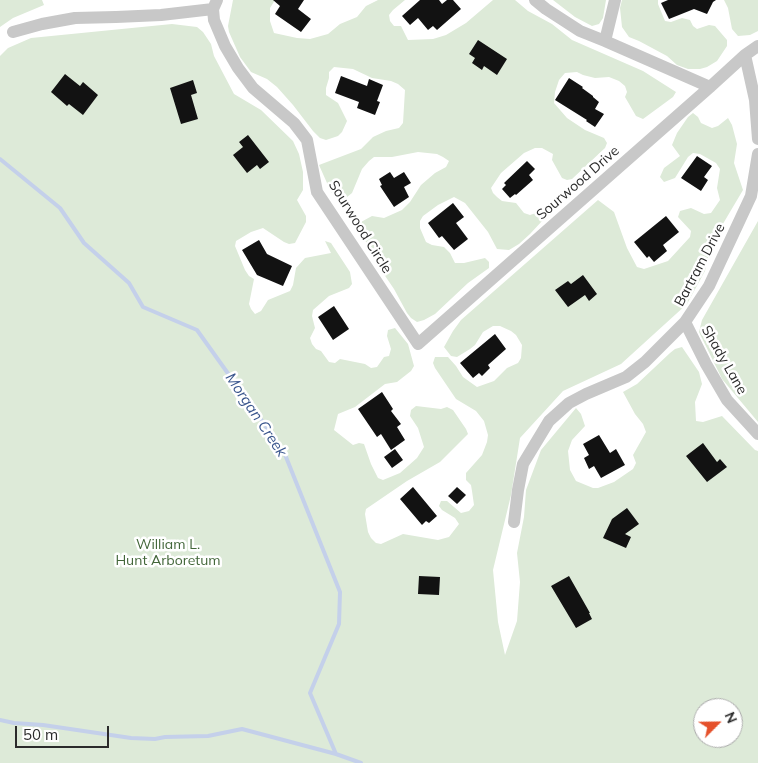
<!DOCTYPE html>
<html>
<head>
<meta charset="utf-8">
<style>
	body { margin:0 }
	#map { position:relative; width:758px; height:763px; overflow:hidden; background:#fff; font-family:Mulish,sans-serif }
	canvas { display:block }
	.north { position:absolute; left:693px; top:698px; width:50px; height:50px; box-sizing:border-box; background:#fff; border:1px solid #aaa; border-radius:50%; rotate:67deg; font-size:14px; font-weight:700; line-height:20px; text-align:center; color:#2b2b2b }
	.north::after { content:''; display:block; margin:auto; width:18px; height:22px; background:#e5512b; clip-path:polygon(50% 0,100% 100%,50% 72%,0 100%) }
	.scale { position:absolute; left:15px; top:726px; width:94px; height:22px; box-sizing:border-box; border:2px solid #2b2b2b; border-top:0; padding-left:6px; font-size:15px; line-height:18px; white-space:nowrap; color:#2b2b2b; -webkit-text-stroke:4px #fff; paint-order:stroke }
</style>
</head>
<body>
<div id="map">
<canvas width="758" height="763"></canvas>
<div class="north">N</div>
<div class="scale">50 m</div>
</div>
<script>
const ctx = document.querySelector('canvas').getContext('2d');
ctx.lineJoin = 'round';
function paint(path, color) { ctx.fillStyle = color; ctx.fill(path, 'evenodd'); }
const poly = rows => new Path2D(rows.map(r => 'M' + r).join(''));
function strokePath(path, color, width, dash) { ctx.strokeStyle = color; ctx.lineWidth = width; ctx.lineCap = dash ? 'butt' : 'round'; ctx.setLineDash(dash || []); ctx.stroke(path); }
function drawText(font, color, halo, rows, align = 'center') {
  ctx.font = font + ' Mulish,sans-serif'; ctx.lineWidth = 5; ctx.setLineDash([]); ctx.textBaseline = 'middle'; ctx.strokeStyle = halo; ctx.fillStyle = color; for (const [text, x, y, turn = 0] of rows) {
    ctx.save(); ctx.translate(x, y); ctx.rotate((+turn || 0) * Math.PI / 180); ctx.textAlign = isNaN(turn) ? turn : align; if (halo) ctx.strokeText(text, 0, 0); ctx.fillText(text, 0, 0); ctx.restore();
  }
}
paint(poly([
	[0,0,42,0,44,5,13,18,0,27],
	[233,0,275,0,270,8,270,21,274,33,297,38,310,39,328,34,340,24,357,17,366,6,378,0,405,0,393,10,389,15,390,21,394,26,401,26,408,40,433,39,446,35,466,23,493,0,515,0,528,11,552,24,572,40,643,71,676,92,673,97,643,119,636,116,625,97,627,92,625,86,619,81,609,77,595,78,583,75,577,72,565,73,559,80,555,92,554,103,567,118,585,130,604,138,607,143,605,148,572,179,567,180,562,178,552,160,553,154,542,148,535,148,524,153,501,173,491,188,493,193,497,197,502,201,516,203,524,213,530,215,542,211,548,213,543,220,530,234,519,244,509,250,497,249,488,232,465,203,454,197,438,205,423,216,420,221,420,228,426,242,432,245,444,247,450,253,455,263,464,263,485,258,489,262,489,268,468,283,435,314,424,320,417,322,411,318,407,313,394,289,377,264,368,245,356,227,361,222,372,216,384,218,402,210,410,202,421,185,435,173,446,167,449,161,443,157,437,154,418,152,392,157,374,157,369,161,362,169,352,193,347,197,341,199,331,192,319,165,361,149,373,137,386,131,399,128,403,123,405,90,398,84,391,81,372,78,353,69,334,67,329,72,329,78,326,88,326,95,338,103,347,121,342,132,338,136,326,140,320,138,313,131,293,105,277,87,267,79,251,72,240,57,229,32,228,26],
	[553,0,606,0,603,18,599,24,592,26,575,17],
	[622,0,658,0,658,4,665,21,671,22,682,18,690,20,693,26,697,29,709,25,715,26,727,40,727,46,717,61,707,67,700,69,688,69,677,65,667,56,639,41,629,37,622,27,620,8],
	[724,0,758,0,758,31,750,35,738,36,732,29,728,8],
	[172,24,197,27,203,32,211,44,214,56,234,94,261,110,293,141,299,154,303,172,303,190,297,200,306,216,306,222,295,243,289,244,284,242,263,228,251,232,236,241,235,246,245,270,249,276,254,279,249,304,251,309,255,314,261,311,268,300,290,291,293,285,296,268,305,258,331,253,325,241,331,243,350,272,352,284,349,288,329,296,313,310,312,316,315,328,310,338,312,344,316,349,321,351,329,362,335,363,340,359,365,364,371,368,377,367,384,357,389,356,391,349,387,336,388,330,395,328,408,344,414,366,411,371,397,382,385,384,355,407,338,414,334,430,353,445,359,443,364,444,371,464,378,478,383,480,400,473,417,458,424,447,418,428,410,416,411,410,416,406,441,409,447,407,453,410,466,429,468,434,440,462,407,481,366,509,365,514,368,532,371,538,376,543,381,544,403,534,438,540,449,537,459,524,455,518,442,510,439,506,441,501,447,501,461,513,469,511,474,505,472,491,471,485,466,480,466,473,482,455,487,442,488,435,484,421,476,411,456,399,435,368,433,363,435,357,448,357,456,366,463,377,477,387,494,381,507,368,518,363,521,358,522,345,516,335,511,331,500,326,493,326,483,332,475,345,470,349,457,357,451,356,444,347,453,331,461,320,598,200,614,212,627,248,637,267,644,269,668,261,690,237,691,231,678,217,680,211,691,208,704,214,711,213,720,200,717,188,720,169,716,163,700,154,693,153,688,157,675,178,664,182,660,177,664,168,680,156,672,145,677,133,688,117,693,113,698,117,701,123,712,128,718,126,728,118,732,125,737,144,734,163,743,190,711,244,705,271,687,304,621,364,563,391,520,438,511,495,493,570,498,622,505,655,517,621,520,582,517,553,524,517,526,490,541,450,576,408,581,414,585,426,572,440,568,451,570,470,576,481,593,488,598,488,614,482,633,469,636,463,633,455,646,432,643,424,635,414,623,392,637,384,670,353,675,349,682,347,699,372,702,384,695,402,696,421,703,422,722,416,755,450,758,451,758,763,0,763,0,56,8,48,31,38],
	[703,708,733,708,733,738,703,738],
	[758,218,758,422,722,379,699,332,702,320,758,221]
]), '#ddead8');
strokePath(poly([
	[0,159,60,208,84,243,129,283,143,307,197,330,284,452,340,592,339,624,310,693,336,754,361,763],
	[0,720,14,723,43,725,131,738,155,739,165,737,208,736,242,729,336,754]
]), '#c4d0ea', 4);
paint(poly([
	[273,0,304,0,298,9,311,19,301,32,275,14,280,6],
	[420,0,439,0,442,4,447,0,453,0,461,9,437,30,433,26,428,30,418,18,410,25,402,16],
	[668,0,716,0,713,2,707,14,694,9,669,19,661,3],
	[478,40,507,59,497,75,484,66,482,70,472,63,475,58,469,54],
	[65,74,80,86,83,82,98,95,83,115,69,104,67,106,51,92],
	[341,76,367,86,369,79,383,85,377,101,380,102,375,115,357,108,359,102,335,93],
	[569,78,583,87,582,88,593,96,593,97,599,102,595,109,604,114,595,127,586,121,587,120,555,100],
	[193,80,197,93,191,95,198,119,181,124,170,88],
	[248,135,269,162,260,169,257,165,247,173,233,155,243,147,239,142],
	[697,156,712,166,704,177,708,180,701,191,681,178],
	[527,161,535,169,529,175,533,180,516,195,515,194,510,198,502,189,506,185,504,183],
	[390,172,394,178,404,172,411,183,404,187,409,197,394,207,380,186,382,185,379,179],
	[453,203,464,217,456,223,468,239,454,250,442,236,439,238,428,223],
	[666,216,679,232,663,245,667,251,654,262,649,256,647,258,634,242],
	[259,240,267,254,292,266,283,286,257,275,242,250],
	[583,275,597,294,589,301,585,295,568,307,555,290,568,281,571,284],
	[334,306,349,329,333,340,318,317],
	[495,334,506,349,488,365,490,368,482,376,479,373,473,378,460,363],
	[382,392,393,409,391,411,401,424,397,427,405,440,391,450,381,434,377,437,358,409],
	[599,435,610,453,616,449,625,465,601,478,594,466,589,469,584,458,589,455,583,444],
	[703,443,717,462,720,459,727,467,707,482,686,456],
	[395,449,403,460,392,468,384,457],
	[413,487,437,516,429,523,426,521,422,525,400,499],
	[457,487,466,495,457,504,448,496],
	[627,508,639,524,625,534,631,537,626,548,603,538,612,519],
	[419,576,440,577,439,595,418,594],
	[569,576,590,613,589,613,592,619,576,628,551,586]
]), '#121212');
strokePath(poly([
	[217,0,213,9,214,20,225,46,238,68,253,88,294,123,307,140,317,192,418,344,710,87,745,55,758,46],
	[535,0,546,9,580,31,605,41,710,87],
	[13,32,42,24,75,18,116,17,161,15,213,9],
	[605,41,615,0],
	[745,55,755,100,758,139],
	[685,322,706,364,727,400,758,434],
	[514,522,518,490,523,464,549,421,569,403,586,394,626,377,645,362,685,322,709,286,751,196,758,154]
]), '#c8c8c8', 12);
drawText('14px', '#2b2b2b', '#fff', [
	["Sourwood Drive",578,183,-41],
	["Sourwood Circle",360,227,58],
	["Bartram Drive",700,265,-62],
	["Shady Lane",724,360,60]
]);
drawText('14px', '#426639', '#fff', [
	["William L.",168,545],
	["Hunt Arboretum",168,561]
]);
drawText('italic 15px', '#3a568d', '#fff', [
	["Morgan Creek",256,415,56]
]);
</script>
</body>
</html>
